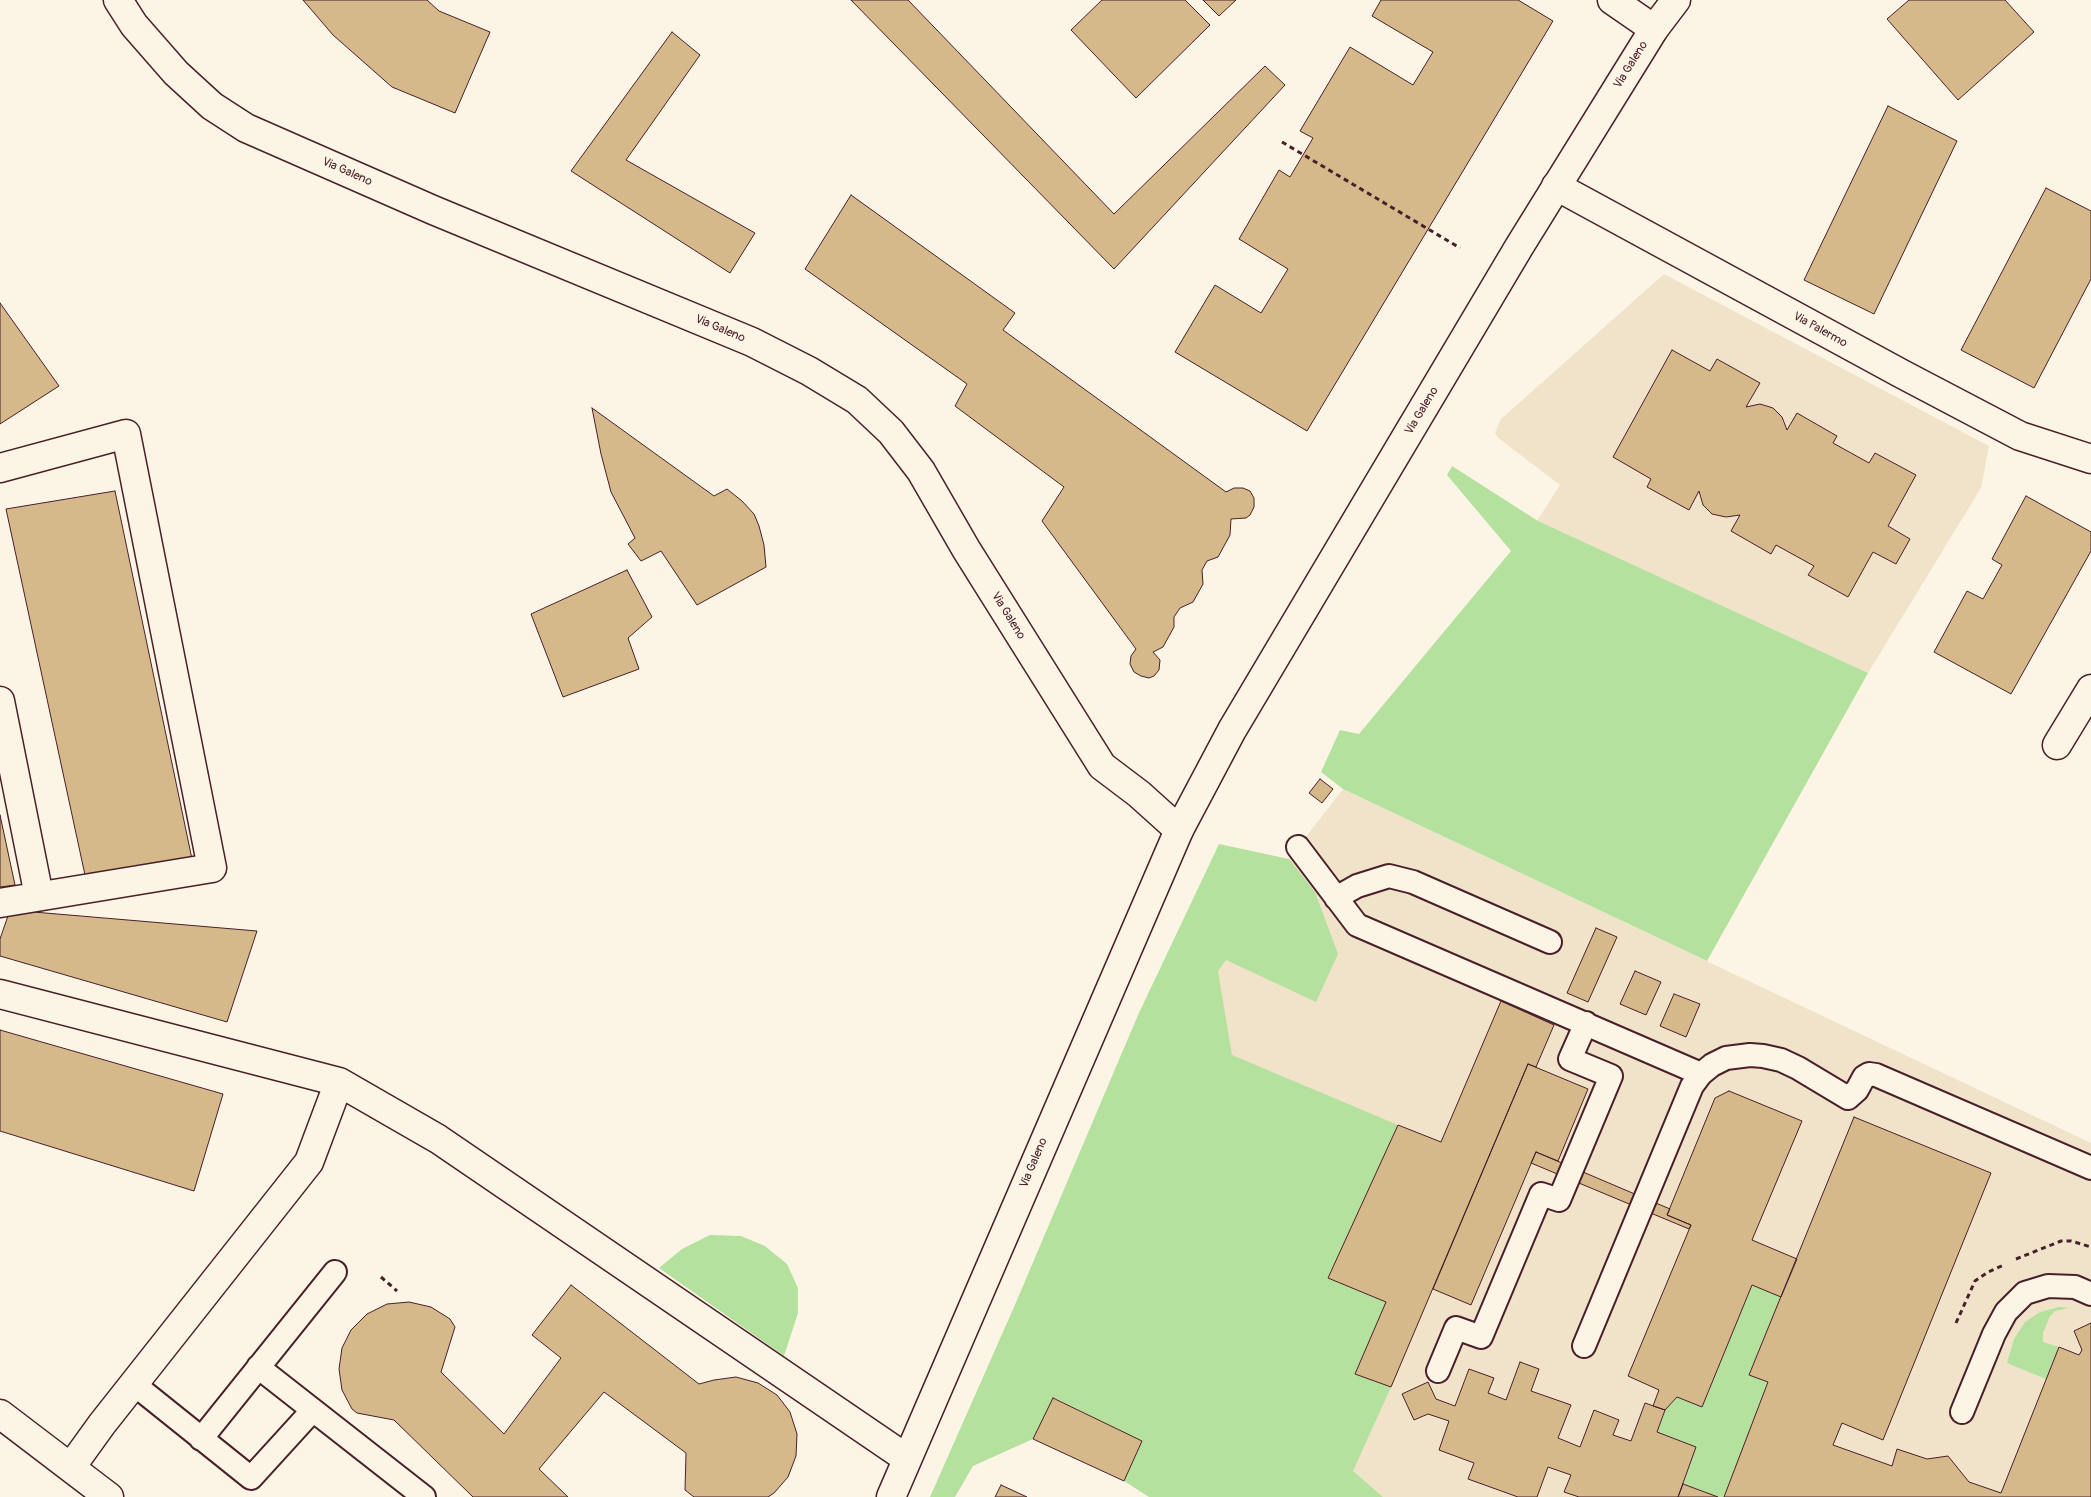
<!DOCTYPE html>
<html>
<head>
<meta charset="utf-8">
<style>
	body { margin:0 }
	canvas { display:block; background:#fcf5e5 }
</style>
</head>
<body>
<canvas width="2091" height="1497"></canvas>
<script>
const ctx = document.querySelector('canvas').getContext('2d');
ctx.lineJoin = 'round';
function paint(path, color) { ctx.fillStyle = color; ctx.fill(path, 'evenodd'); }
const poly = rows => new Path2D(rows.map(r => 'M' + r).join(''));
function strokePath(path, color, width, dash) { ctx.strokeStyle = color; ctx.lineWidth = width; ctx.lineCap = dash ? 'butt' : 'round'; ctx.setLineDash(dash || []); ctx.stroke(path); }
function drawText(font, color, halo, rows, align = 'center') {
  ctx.font = font + ' Pangolin,sans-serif'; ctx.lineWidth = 4; ctx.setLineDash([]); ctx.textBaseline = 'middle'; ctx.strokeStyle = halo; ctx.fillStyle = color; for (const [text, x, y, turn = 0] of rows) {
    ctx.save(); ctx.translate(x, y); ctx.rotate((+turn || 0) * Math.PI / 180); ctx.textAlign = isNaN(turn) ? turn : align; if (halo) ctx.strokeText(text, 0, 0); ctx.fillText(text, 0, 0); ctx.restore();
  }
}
paint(poly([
	[1664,274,1989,446,1981,488,1868,673,1537,521,1560,485,1497,437,1495,432,1501,419],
	[1343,789,2091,1143,2091,1497,1383,1497,1348,1468,1203,963,1298,847]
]), '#f1e3ca');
paint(poly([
	[1452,466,1538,521,1868,673,1707,961,1343,789,1321,772,1340,730,1359,734,1511,551,1447,475],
	[1219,844,1289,859,1315,892,1338,954,1316,1002,1226,960,1218,971,1232,1055,1398,1125,1328,1278,1386,1302,1391,1387,1353,1471,1383,1497,1149,1497,1124,1481,1142,1441,1054,1398,1033,1439,973,1466,955,1497,930,1497,1014,1307,1138,1015],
	[710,1235,741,1236,765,1246,787,1264,798,1288,798,1313,784,1356,659,1268,682,1249],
	[1752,1285,1781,1297,1749,1375,1768,1382,1724,1497,1718,1497,1683,1484,1696,1447,1657,1432,1665,1410,1677,1397,1702,1407],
	[2059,1307,2069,1308,2055,1311,2050,1316,2043,1333,2043,1342,2059,1347,2046,1379,2007,1363,2014,1339,2025,1322,2040,1312]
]), '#b5e19f');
const building = poly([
	[303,0,427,0,439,11,490,32,455,113,392,87,333,35,303,0],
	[851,0,908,0,1114,214,1265,66,1285,85,1114,269,851,0],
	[1102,0,1185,0,1210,25,1136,98,1071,30,1102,0],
	[1203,0,1236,0,1219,16,1203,0],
	[1381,0,1518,0,1553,21,1307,431,1175,352,1215,285,1261,313,1288,269,1239,239,1279,170,1290,177,1313,138,1300,131,1350,47,1413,85,1433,52,1372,16,1381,0],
	[1909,0,2005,0,2034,32,1958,100,1887,19,1909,0],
	[672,32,700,55,626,160,755,233,730,273,571,171,672,32],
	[1888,106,1957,141,1874,314,1804,280,1888,106],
	[2046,188,2091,211,2091,279,2034,388,1961,350,2046,188],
	[851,195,1015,313,1003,330,1226,492,1234,488,1243,488,1250,491,1254,498,1254,507,1250,515,1246,518,1231,519,1230,535,1218,557,1207,561,1202,570,1203,584,1193,602,1180,608,1174,617,1174,627,1163,647,1153,652,1160,660,1159,670,1154,676,1149,678,1141,676,1134,672,1130,664,1131,656,1136,649,1042,521,1064,487,955,406,967,384,805,269,851,195],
	[0,303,59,386,0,424,0,303],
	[1672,350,1710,371,1717,359,1760,383,1746,407,1760,404,1773,408,1782,417,1787,430,1797,413,1837,436,1833,443,1869,463,1875,453,1916,475,1888,526,1910,539,1896,564,1873,552,1848,597,1808,575,1814,566,1776,545,1771,554,1731,531,1740,515,1726,517,1712,514,1703,505,1699,491,1689,510,1647,487,1651,479,1613,457,1672,350],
	[592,408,714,496,727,489,742,501,754,514,759,526,764,545,766,567,697,605,661,551,641,561,628,544,635,538,611,492,601,454,592,408],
	[115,491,192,859,85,875,6,509,115,491],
	[2026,496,2091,532,2091,551,2011,694,1934,652,1967,591,1983,599,2002,565,1992,559,2026,496],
	[627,570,652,617,628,638,639,669,563,697,531,614,627,570],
	[1320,779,1333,789,1322,803,1309,793,1320,779],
	[0,815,15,885,0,887,0,815],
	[10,910,257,931,227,1022,0,956,0,939,10,910],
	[1596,928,1617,937,1588,1002,1567,993,1596,928],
	[1635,971,1661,982,1646,1015,1620,1004,1635,971],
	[1674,994,1700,1004,1686,1037,1660,1026,1674,994],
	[1501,1001,1554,1025,1536,1067,1528,1064,1391,1387,1355,1374,1386,1302,1328,1278,1398,1125,1441,1142,1501,1001],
	[0,1030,223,1094,194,1191,0,1131,0,1030],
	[1528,1064,1588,1089,1558,1161,1536,1152,1471,1305,1433,1289,1528,1064],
	[1729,1091,1802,1121,1752,1240,1797,1259,1781,1297,1752,1285,1702,1407,1677,1397,1665,1410,1653,1406,1659,1390,1628,1376,1691,1225,1667,1215,1715,1098,1729,1091],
	[1854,1117,1991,1173,1883,1440,1842,1423,1833,1445,1892,1466,1897,1449,1927,1459,1948,1456,1969,1482,2001,1493,2059,1347,2079,1355,2082,1350,2074,1331,2091,1323,2091,1497,1724,1497,1768,1382,1749,1375,1854,1117],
	[1536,1152,1670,1209,1667,1215,1691,1225,1689,1229,1531,1163,1536,1152],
	[571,1285,699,1384,714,1380,736,1377,758,1383,777,1395,790,1412,797,1434,796,1456,788,1477,774,1493,768,1497,694,1497,685,1490,686,1453,604,1392,539,1469,568,1497,473,1497,394,1420,357,1413,352,1409,342,1390,339,1369,342,1348,351,1330,367,1314,387,1304,409,1302,431,1307,450,1319,455,1327,441,1372,504,1434,561,1358,532,1335,571,1285],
	[1520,1362,1539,1369,1531,1391,1571,1405,1558,1438,1580,1447,1594,1410,1619,1420,1613,1435,1631,1441,1645,1403,1665,1410,1657,1432,1696,1447,1678,1497,1579,1497,1564,1492,1571,1475,1548,1467,1537,1497,1518,1497,1468,1479,1474,1463,1439,1450,1449,1421,1428,1414,1414,1420,1402,1394,1428,1382,1436,1399,1455,1406,1469,1369,1494,1378,1488,1393,1506,1400,1520,1362],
	[1053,1398,1142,1441,1124,1481,1033,1439,1053,1398],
	[1683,1484,1718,1497,1678,1497,1683,1484],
	[1001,1485,1027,1497,995,1497,1001,1485]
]);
paint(building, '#d6b98a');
strokePath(building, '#4a1f2b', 1);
const service = poly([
	[1298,847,1357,925,1701,1074,1712,1065,1726,1058,1750,1055,1763,1056,1781,1060,1798,1068,1848,1098,1857,1090,1864,1077,1869,1074,1876,1075,2091,1168],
	[1336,898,1357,886,1389,876,1413,882,1550,942],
	[1584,1346,1692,1086,1701,1074],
	[258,1367,424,1497],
	[1438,1371,1456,1328,1481,1337,1541,1194,1559,1200,1611,1076,1570,1059,1586,1023],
	[145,1393,251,1478,312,1411],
	[1962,1412,1994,1334,2006,1312,2025,1293,2048,1286,2075,1287,2091,1294],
	[201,1439,335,1272]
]);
const minor = poly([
	[118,0,134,25,176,73,212,106,246,128,433,210,752,342,809,371,857,400,891,432,921,471,966,549,1102,766,1139,794,1179,830],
	[1612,0,1654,29],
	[1556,186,1902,374,2020,436,2091,459],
	[0,468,126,434,212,868,0,903],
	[0,701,39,896],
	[2057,745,2091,689],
	[0,994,339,1082,438,1139,906,1458],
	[71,1467,102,1424,309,1162,339,1082]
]);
const tertiary = poly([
	[0,1414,109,1497]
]);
const secondary = poly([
	[891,1497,1179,830,1232,730,1519,247,1654,29,1676,0]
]);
strokePath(service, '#4a1f2b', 26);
strokePath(minor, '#4a1f2b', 31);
strokePath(tertiary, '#4a1f2b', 31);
strokePath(secondary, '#4a1f2b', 31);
strokePath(poly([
	[1282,142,1460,248],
	[2016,1259,2061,1241,2071,1241,2091,1247],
	[381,1277,397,1291],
	[1956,1323,1975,1281,1988,1272,2004,1265]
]), '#4a1f2b', 3, [5, 4]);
strokePath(service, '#fcf5e5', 22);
strokePath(minor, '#fcf5e5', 28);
strokePath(tertiary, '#fcf5e5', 28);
strokePath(secondary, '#fcf5e5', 28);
drawText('12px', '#4a1f2b', '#fcf5e5', [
	["Via Galeno",1631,65,-58],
	["Via Galeno",347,172,24],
	["Via Galeno",720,329,23],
	["Via Palermo",1820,330,29],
	["Via Galeno",1422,411,-59],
	["Via Galeno",1008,616,58],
	["Via Galeno",1034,1163,-67]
]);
</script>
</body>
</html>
